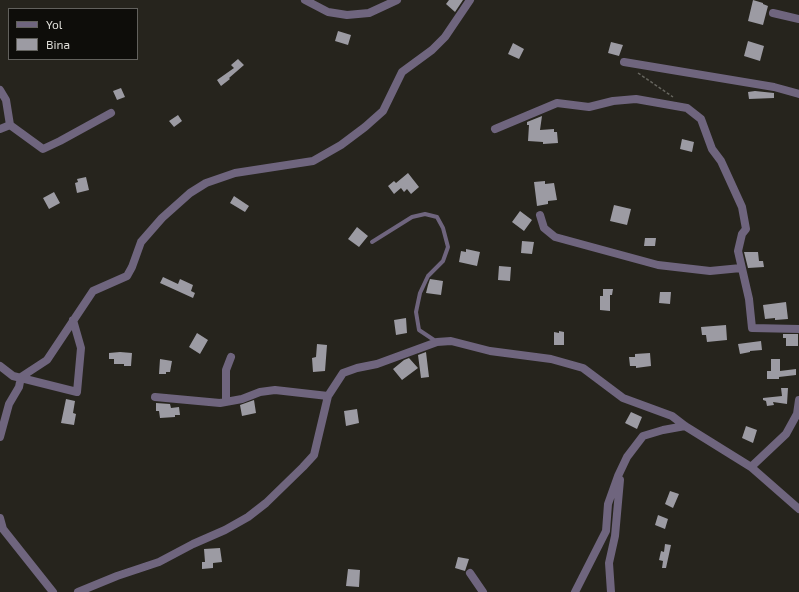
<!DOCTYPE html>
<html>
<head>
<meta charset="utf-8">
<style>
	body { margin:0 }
	#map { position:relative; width:799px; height:592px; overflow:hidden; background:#26241d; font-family:"Exo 2",sans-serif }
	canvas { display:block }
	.legend { position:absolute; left:8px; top:8px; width:130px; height:52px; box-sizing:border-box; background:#0e0d0a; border:1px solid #62615d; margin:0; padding:5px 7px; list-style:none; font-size:12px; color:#dfded9 }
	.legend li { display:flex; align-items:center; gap:8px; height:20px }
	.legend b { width:20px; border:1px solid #62615d }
</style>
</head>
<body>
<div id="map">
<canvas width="799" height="592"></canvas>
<ul class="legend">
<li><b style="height:5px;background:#6f657e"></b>Yol</li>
<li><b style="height:11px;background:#9c9ba3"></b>Bina</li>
</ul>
</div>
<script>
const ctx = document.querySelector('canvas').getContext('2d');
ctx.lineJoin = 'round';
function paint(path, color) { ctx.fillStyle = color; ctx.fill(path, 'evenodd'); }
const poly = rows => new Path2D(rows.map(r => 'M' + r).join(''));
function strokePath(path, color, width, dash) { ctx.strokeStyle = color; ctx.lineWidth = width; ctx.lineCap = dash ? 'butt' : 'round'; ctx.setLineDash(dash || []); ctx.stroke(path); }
paint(poly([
	[449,0,463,0,455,12,446,4],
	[753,0,763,3,763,4,768,6,763,25,748,21],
	[338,31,351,35,348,45,335,41],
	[748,41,764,46,760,61,744,56],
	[611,42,623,45,619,56,608,53],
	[513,43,524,49,519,59,508,54],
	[238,59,244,65,229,78,230,79,221,86,217,80,234,68,231,65],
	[121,88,125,97,117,100,113,91],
	[755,91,774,93,774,98,749,99,748,92],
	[178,115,182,121,174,127,169,121],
	[542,116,540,130,554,129,554,132,557,132,558,143,543,144,543,142,528,141,529,125,527,125,527,122],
	[682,139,694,142,692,152,680,149],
	[408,173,419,187,411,194,407,189,404,192,401,188,394,194,388,186,394,181,396,183],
	[86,177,89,190,77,193,75,183,78,182,77,179],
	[545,181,545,184,554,183,557,200,548,201,548,204,537,206,534,182],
	[54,192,60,203,49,209,43,198],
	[234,196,249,206,245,212,230,203],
	[614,205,631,209,627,225,610,221],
	[520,211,532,220,524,231,512,222],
	[357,227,368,236,359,247,348,239],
	[645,238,656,238,655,246,644,246],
	[522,241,534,242,532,254,521,253],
	[466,249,480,252,477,266,459,262,461,251,466,252],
	[744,252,758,252,759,261,763,261,764,267,748,268],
	[499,266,511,267,510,281,498,280],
	[163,277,178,284,180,279,193,285,191,291,195,293,193,298,160,283],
	[430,279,443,281,441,295,426,293,428,285],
	[603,289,613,289,612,295,610,295,610,311,600,310,600,296,603,296],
	[660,292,671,292,670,304,659,303],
	[786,302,788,319,775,320,775,318,765,319,763,305],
	[406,318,407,333,396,335,394,320],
	[726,325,727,340,707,342,706,335,702,335,701,327],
	[559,331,564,332,564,345,554,345,554,332,559,333],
	[197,333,208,340,200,354,189,347],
	[783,334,798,334,798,346,786,346,786,338,783,338],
	[761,341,762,350,750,351,750,352,740,354,738,344],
	[317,344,327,345,325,371,313,372,312,358,316,357],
	[120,352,132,353,131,366,124,366,124,364,114,364,114,359,109,359,109,353],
	[426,352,429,377,421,378,418,355],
	[650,353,651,366,636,368,636,366,630,366,629,357,635,357,635,354],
	[409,358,418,368,402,380,393,369,404,360],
	[160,359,172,361,170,372,166,372,166,374,159,374],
	[771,359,780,359,780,371,796,369,796,375,779,377,779,379,767,379,767,371,771,371],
	[781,388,788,388,787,404,773,402,774,405,767,406,766,401,763,400,763,398,782,396],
	[66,399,75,401,73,413,76,414,74,425,61,423],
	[254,400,256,413,242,416,240,405],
	[156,403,170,404,171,408,179,407,180,415,175,415,175,417,160,418,159,411,156,411],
	[357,409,359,423,346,426,344,411],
	[631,412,642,417,637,429,625,423],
	[746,426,757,430,753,443,742,438],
	[670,491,679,494,673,508,665,504],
	[658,515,668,519,665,529,655,525],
	[665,544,671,545,666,568,662,568,663,561,659,560,661,551,664,552],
	[220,548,222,562,213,563,213,568,202,569,202,562,205,562,204,549],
	[458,557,469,559,465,571,455,568],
	[348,569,360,570,359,587,346,586]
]), '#9c9ba3');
strokePath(poly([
	[638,73,673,97]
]), '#66655e', 1.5, [3, 2]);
strokePath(poly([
	[372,242,412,217,425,214,437,217,443,228,448,247,443,261,428,276,420,293,416,312,419,330,437,342]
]), '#6f657e', 4);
strokePath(poly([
	[305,0,328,12,347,15,369,13,397,0],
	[773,13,799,19],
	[624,62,774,87,799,94],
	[0,90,6,100,10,125,43,149,60,141,111,113],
	[0,129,10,125],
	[495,129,557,103,589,107,613,101,636,99,687,108,701,119,712,149,721,161,742,207,746,229,742,234,738,251,749,299,752,328,799,329],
	[540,215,544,228,555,237,658,265,710,271,741,268],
	[0,366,13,376,77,392,81,348,73,320],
	[155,397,220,403,242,399,260,392,275,390,328,396],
	[226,402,226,370,231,357],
	[0,437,9,404,19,387,21,377,47,360,93,291,127,276,132,267,141,242,162,218,190,193,206,183,235,173,313,161,341,145,365,127,383,111,402,72,432,50,445,37,470,0],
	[751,467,786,434,797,414,799,400],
	[0,518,3,529,53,592],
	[470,573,483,592],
	[78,592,117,576,159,562,193,544,225,530,248,517,266,503,303,467,314,455,328,396,343,373,357,368,377,364,437,342,451,341,490,351,551,359,583,368,623,398,672,416,685,426,751,467,799,509],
	[575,592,606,531,608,504,618,476,627,457,643,436,663,430,685,426],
	[611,592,609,563,615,536,620,480]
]), '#6f657e', 8);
</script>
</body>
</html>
